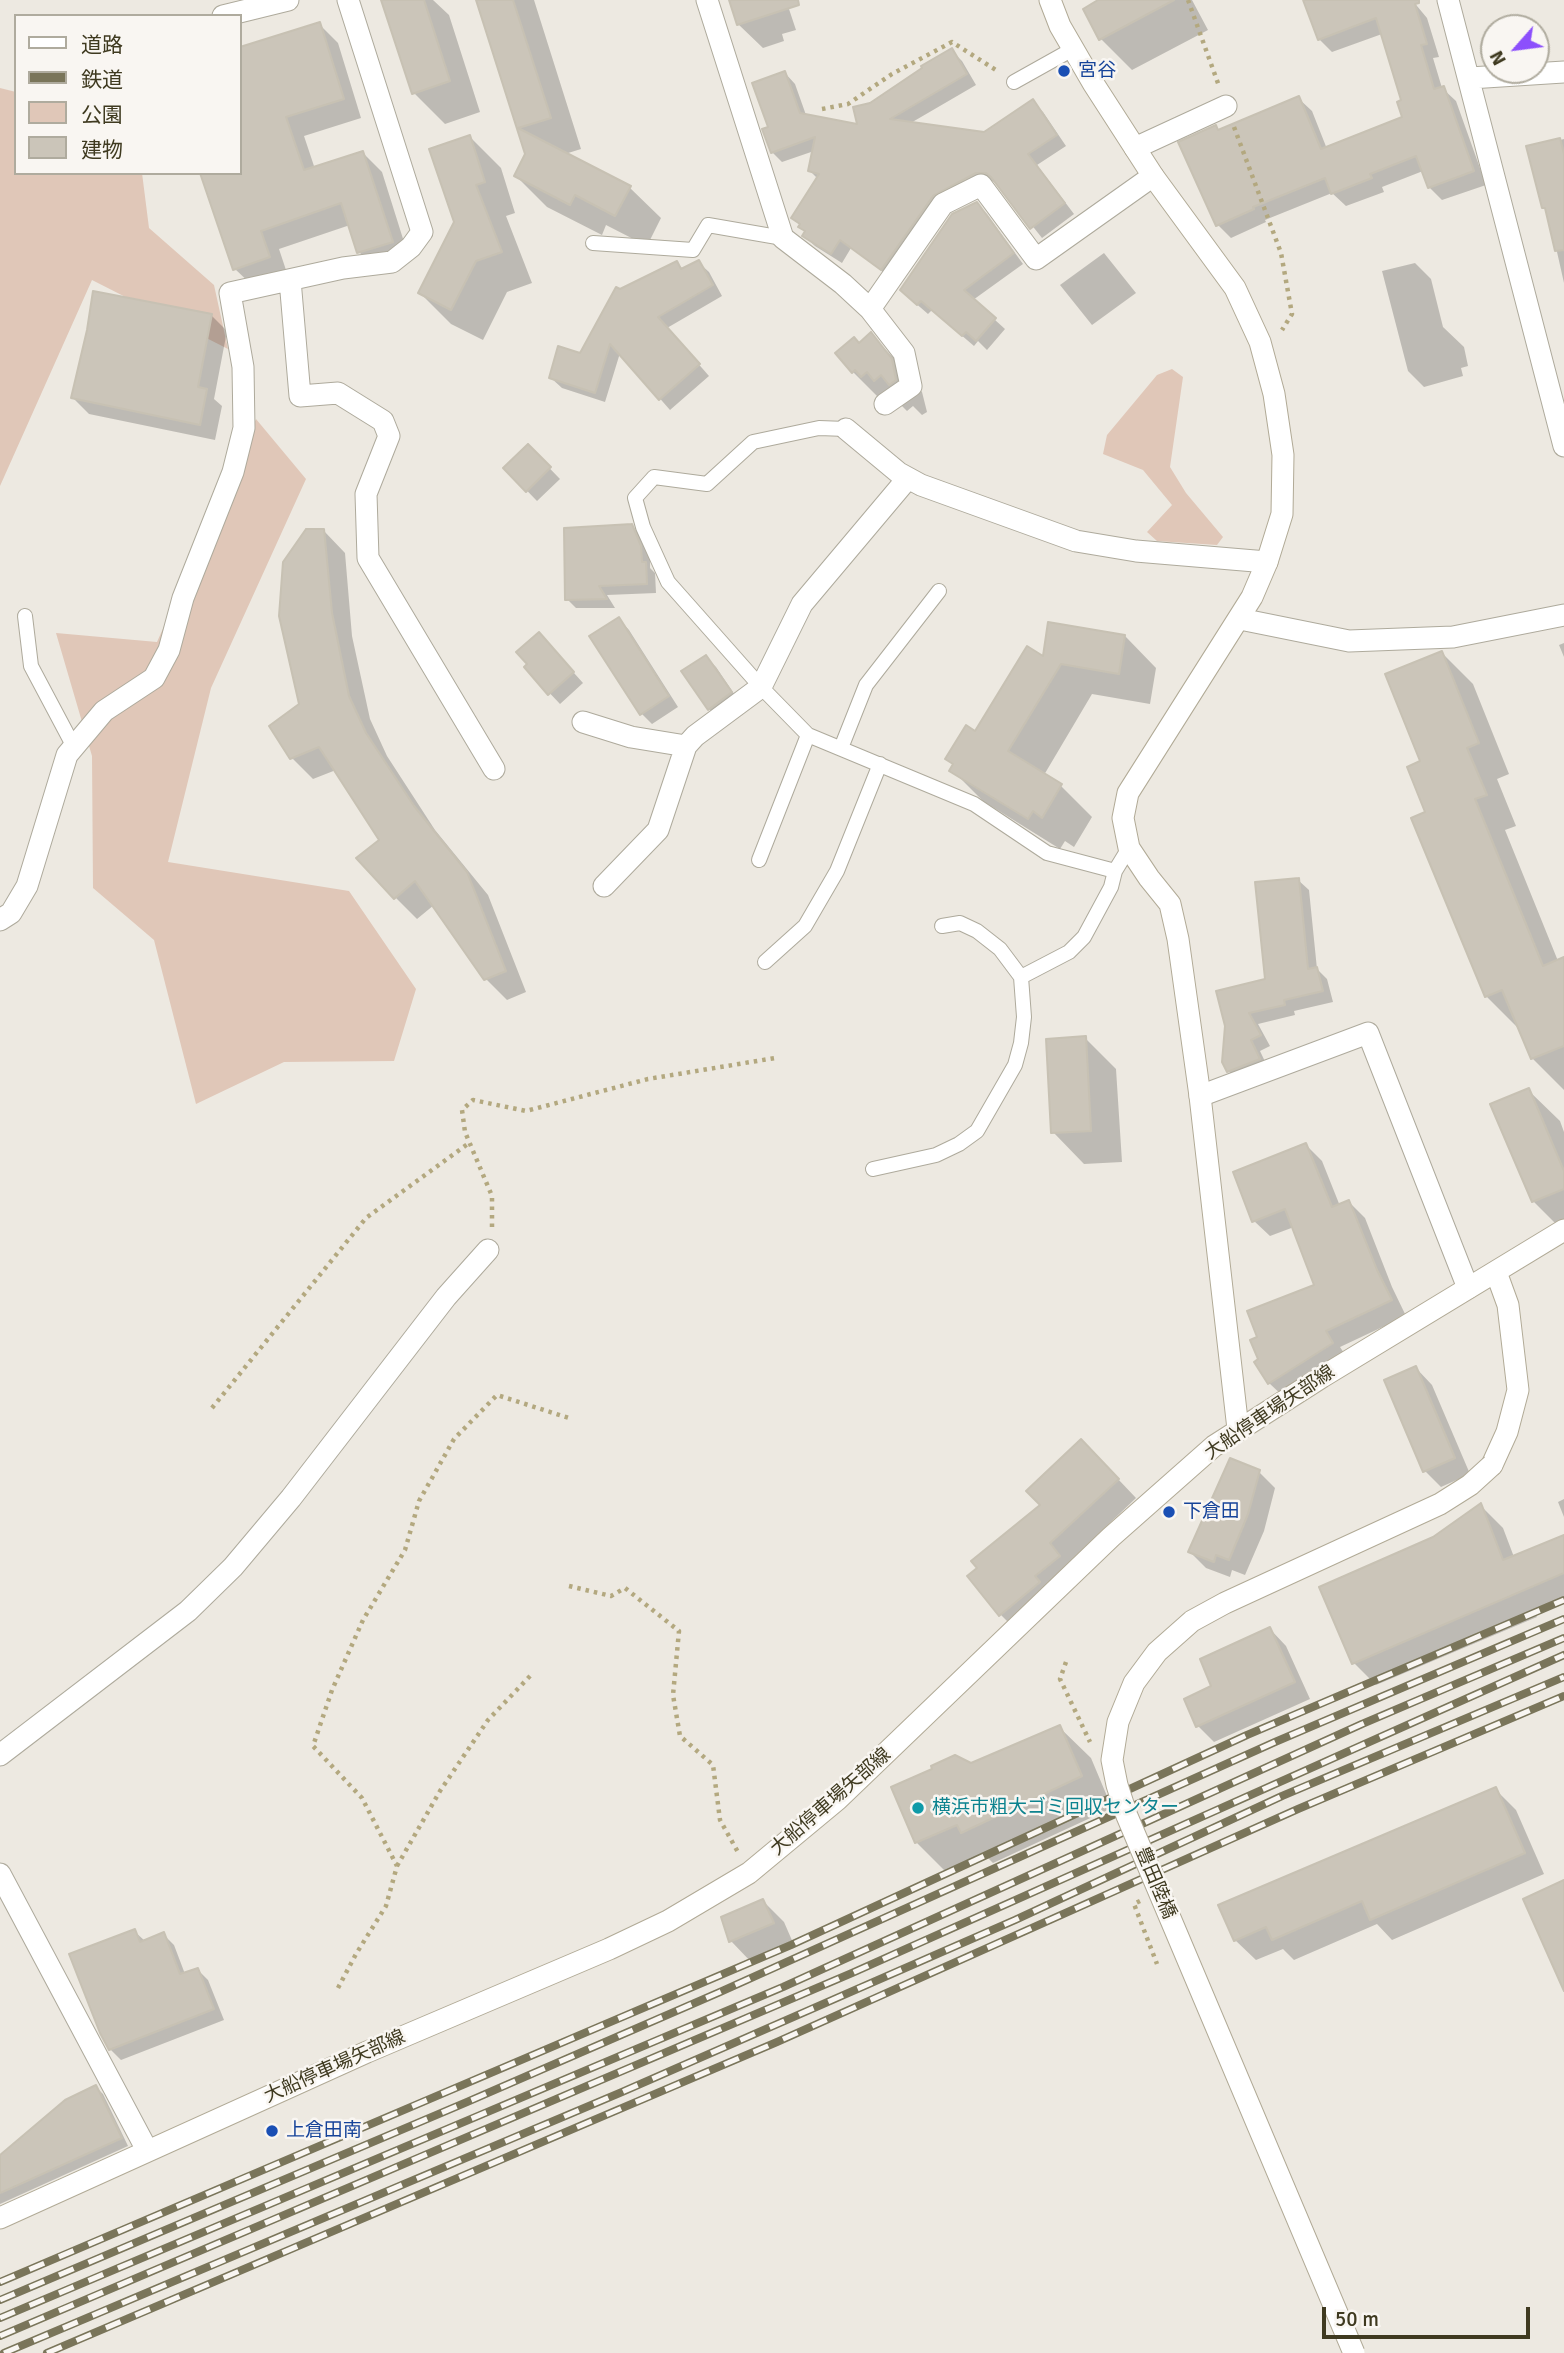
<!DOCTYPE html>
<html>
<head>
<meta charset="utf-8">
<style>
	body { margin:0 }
	#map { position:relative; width:1564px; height:2353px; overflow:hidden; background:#ede9e1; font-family:Signika,"Noto Sans JP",sans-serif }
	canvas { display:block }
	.legend { position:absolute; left:14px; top:14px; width:228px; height:161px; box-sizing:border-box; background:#f9f6f2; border:2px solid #afab9e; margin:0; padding:9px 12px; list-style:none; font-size:21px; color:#3f3a20 }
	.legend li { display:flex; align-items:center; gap:14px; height:35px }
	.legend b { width:35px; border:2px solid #afab9e }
	.north { position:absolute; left:1480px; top:14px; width:70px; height:70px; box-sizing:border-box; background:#f9f6f2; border:2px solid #afab9e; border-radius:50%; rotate:242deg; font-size:19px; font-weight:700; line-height:28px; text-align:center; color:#3f3a20 }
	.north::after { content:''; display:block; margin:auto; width:24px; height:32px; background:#8c4ffc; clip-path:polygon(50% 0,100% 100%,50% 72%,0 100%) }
	.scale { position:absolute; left:1322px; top:2307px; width:208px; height:32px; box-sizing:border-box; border:4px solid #3f3a20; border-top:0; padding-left:9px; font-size:21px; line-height:24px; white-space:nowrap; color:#3f3a20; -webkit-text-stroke:5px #f9f6f2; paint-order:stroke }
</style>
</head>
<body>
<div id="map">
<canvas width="1564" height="2353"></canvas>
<ul class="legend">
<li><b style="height:9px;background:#fff"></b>道路</li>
<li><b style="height:9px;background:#7a755a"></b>鉄道</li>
<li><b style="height:19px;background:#e0c7b8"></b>公園</li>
<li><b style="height:19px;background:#cbc5b9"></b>建物</li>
</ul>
<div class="north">N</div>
<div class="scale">50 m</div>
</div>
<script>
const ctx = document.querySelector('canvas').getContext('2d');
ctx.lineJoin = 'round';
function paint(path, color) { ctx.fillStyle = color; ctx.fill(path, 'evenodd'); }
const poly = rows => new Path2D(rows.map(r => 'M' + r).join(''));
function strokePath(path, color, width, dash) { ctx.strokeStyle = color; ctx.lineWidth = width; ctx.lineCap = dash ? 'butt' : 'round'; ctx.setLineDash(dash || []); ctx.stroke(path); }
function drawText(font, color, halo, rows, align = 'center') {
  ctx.font = font + ' Signika,"Noto Sans JP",sans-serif'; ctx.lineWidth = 5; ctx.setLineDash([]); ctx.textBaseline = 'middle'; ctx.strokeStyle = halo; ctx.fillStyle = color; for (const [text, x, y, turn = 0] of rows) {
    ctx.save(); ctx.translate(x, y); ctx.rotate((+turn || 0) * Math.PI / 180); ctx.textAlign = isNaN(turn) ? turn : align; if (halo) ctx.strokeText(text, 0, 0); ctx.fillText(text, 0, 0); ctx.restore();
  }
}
paint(poly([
	[0,88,16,92,16,173,142,173,149,228,214,285,228,349,92,280,0,486],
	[1172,369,1183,377,1170,467,1186,493,1223,537,1217,545,1157,541,1147,532,1172,505,1143,470,1103,454,1107,435,1157,375],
	[256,419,306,479,211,688,168,862,349,891,416,989,394,1061,284,1062,196,1104,154,940,93,888,92,756,56,633,157,642]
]), '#e0c7b8');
paint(poly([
	[383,0,433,0,449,15,480,112,445,124,414,93],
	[478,0,534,0,581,149,565,154,629,187,661,218,647,246,606,225,602,235,547,207,516,176,527,154],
	[731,0,786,0,796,30,782,34,784,41,763,48,738,24],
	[1102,0,1192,0,1208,30,1132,70,1101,39],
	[1305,0,1412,0,1427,18,1439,57,1433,58,1442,88,1456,101,1486,185,1442,200,1429,187,1423,171,1382,187,1384,192,1346,206,1332,193,1265,220,1266,222,1231,238,1218,225,1215,127,1219,131,1298,98,1312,111,1327,149,1405,118,1403,101,1382,34,1332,52,1319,39],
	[319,24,338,43,361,118,304,136,315,169,363,153,382,172,410,261,378,271,359,252,350,225,279,249,288,276,254,287,235,269,240,130,243,129,240,119,240,48],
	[952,51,962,61,976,85,909,124,984,134,1033,102,1043,112,1066,146,1037,165,1074,214,1042,238,1000,185,992,181,943,206,892,279,851,248,842,263,815,246,804,236,806,233,794,218,818,179,810,171,814,151,782,162,772,152,770,128,785,73,795,84,806,115,859,127,871,104],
	[470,137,501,168,515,213,506,216,532,283,507,292,483,340,451,324,420,293,456,222],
	[1564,139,1564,283,1548,212,1544,207,1528,148],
	[977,204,987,214,1023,264,973,300,1005,329,987,350,978,341,974,346,932,310,928,314,913,301],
	[1104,253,1136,293,1092,325,1060,285],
	[698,262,709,272,722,296,667,328,709,376,670,410,620,353,605,402,562,388,551,378,581,355,621,291,677,263,683,269],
	[1415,263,1431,279,1443,327,1464,347,1468,366,1461,368,1463,376,1424,387,1408,371,1382,271],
	[211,315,227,331,214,399,222,406,215,440,89,414,73,398],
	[871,335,902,366,922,392,927,412,922,415,913,406,907,411,898,402,884,403,853,372,860,345],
	[528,446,560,479,537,501,505,468],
	[632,526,641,536,650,557,650,568,655,573,656,593,607,595,615,608,576,608,567,599],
	[324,531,345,553,352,636,370,719,387,756,435,830,488,895,526,992,507,1000,485,978,434,905,417,919,395,897,381,840,336,770,313,779,292,758,301,705],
	[619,619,629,630,678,707,652,724,641,713],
	[1125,636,1156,668,1150,704,1092,694,1044,775,1061,786,1092,817,1074,847,1065,841,1060,849,983,801,952,770,954,766,947,759,976,733,1044,658],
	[1564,643,1564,657,1559,645],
	[549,645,583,683,560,704,526,668],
	[1442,653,1473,684,1509,774,1497,779,1516,826,1505,830,1558,961,1564,965,1564,1090,1532,1058,1519,1027,1517,1027,1486,996,1427,813,1423,762],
	[706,657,716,667,741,704,720,719,709,709],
	[1298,880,1309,890,1317,969,1327,979,1333,1002,1294,1011,1295,1015,1258,1024,1270,1046,1260,1051,1269,1070,1239,1081,1228,1071,1227,1026,1267,980],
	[1085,1038,1116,1069,1122,1162,1084,1164,1053,1132],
	[1528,1090,1560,1121,1564,1132,1564,1232,1533,1201],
	[1306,1145,1322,1161,1340,1206,1349,1202,1365,1218,1392,1287,1406,1316,1340,1347,1348,1359,1285,1398,1269,1383,1260,1360,1260,1338,1316,1286,1294,1227,1270,1236,1254,1221],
	[1416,1368,1432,1385,1470,1474,1441,1487,1425,1471],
	[1100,1460,1136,1498,1068,1563,1078,1575,1019,1633,1000,1614,1042,1505],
	[1259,1472,1275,1488,1264,1531,1245,1575,1232,1570,1230,1577,1206,1568,1190,1552],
	[1564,1499,1564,1517,1558,1502],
	[1481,1506,1503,1528,1514,1557,1564,1537,1564,1604,1536,1615,1537,1617,1376,1685,1354,1663,1321,1588,1434,1539],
	[1270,1629,1286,1646,1310,1699,1214,1742,1198,1726,1214,1687],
	[1059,1727,1091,1758,1112,1808,993,1863,986,1856,947,1873,916,1842,971,1765],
	[1495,1789,1516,1810,1544,1874,1392,1940,1377,1924,1294,1960,1283,1949,1256,1960,1235,1940],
	[763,1901,784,1922,794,1945,752,1963,731,1941,723,1918],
	[134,1931,145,1941,163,1934,174,1945,185,1974,198,1970,208,1980,224,2020,121,2060,110,2049],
	[96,2087,103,2094,128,2146,0,2204,0,2157]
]), '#0003');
const building = poly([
	[381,0,424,0,450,81,412,94,381,0],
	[476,0,513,0,551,118,518,128,631,186,615,216,575,195,570,205,514,176,525,154,476,0],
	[729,0,798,0,799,5,737,25,729,0],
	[1098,0,1174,0,1099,40,1083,9,1098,0],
	[1303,0,1419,0,1419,3,1415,4,1427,44,1421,45,1434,89,1444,86,1474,171,1428,188,1416,156,1370,174,1372,178,1331,194,1325,178,1253,207,1254,209,1216,226,1178,142,1216,125,1218,130,1299,96,1321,149,1402,117,1397,102,1401,100,1376,18,1318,40,1303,0],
	[320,22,344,99,286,117,304,170,363,151,393,242,357,253,341,203,261,231,270,257,233,270,200,173,240,173,240,47,320,22],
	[952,48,967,74,890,119,984,132,1033,99,1057,135,1028,154,1065,203,1030,229,991,177,986,173,976,173,933,196,881,270,840,240,831,254,802,236,805,231,798,227,800,224,791,218,819,174,808,171,815,137,771,153,762,129,768,127,752,83,785,71,800,113,857,124,853,107,870,103,922,68,921,66,952,48],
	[470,135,485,182,476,185,502,252,476,261,451,310,418,293,454,222,429,149,470,135],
	[1560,138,1564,154,1564,250,1555,251,1545,208,1542,208,1526,146,1560,138],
	[977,202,1014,253,964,290,996,318,976,341,966,332,962,336,921,301,917,305,900,290,952,214,977,202],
	[699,260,713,285,658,317,700,364,659,400,610,344,595,393,549,378,558,346,580,353,616,287,620,289,677,261,681,269,699,260],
	[93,291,212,314,198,387,207,389,200,425,71,398,87,330,93,291],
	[871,332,892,359,896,380,889,385,881,375,874,381,867,372,861,377,855,370,852,373,835,353,854,337,859,343,871,332],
	[528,444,551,467,526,492,503,468,528,444],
	[632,524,641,546,642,562,646,562,647,584,599,586,607,599,565,600,564,528,632,524],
	[306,529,324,529,332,613,349,696,366,733,414,806,467,872,506,971,484,980,415,881,394,899,356,858,379,840,319,747,290,759,269,726,299,704,279,616,283,562,306,529],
	[619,617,669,696,640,715,589,636,619,617],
	[1048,622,1125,635,1119,674,1061,664,1008,751,1062,784,1042,818,1033,811,1028,819,949,771,953,764,945,759,966,725,975,731,1027,646,1043,656,1048,622],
	[539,632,574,672,548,695,524,667,527,664,516,652,539,632],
	[1442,651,1479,743,1467,748,1487,795,1475,799,1543,966,1564,957,1564,1046,1531,1059,1502,990,1485,997,1411,818,1425,812,1407,767,1420,761,1385,674,1442,651],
	[706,655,732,692,708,710,681,671,706,655],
	[1299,878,1308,969,1317,967,1323,991,1284,1000,1285,1005,1249,1013,1261,1035,1251,1040,1260,1059,1227,1072,1222,1062,1225,1026,1216,991,1265,979,1255,882,1299,878],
	[1086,1036,1091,1131,1051,1133,1046,1039,1086,1036],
	[1529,1088,1564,1171,1564,1189,1532,1202,1490,1104,1529,1088],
	[1306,1143,1332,1207,1349,1200,1377,1270,1392,1300,1326,1331,1333,1343,1268,1384,1254,1362,1258,1359,1250,1340,1257,1337,1247,1311,1314,1285,1285,1209,1252,1222,1233,1172,1306,1143],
	[1416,1366,1455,1458,1423,1472,1384,1380,1416,1366],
	[1081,1439,1119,1479,1050,1543,1060,1556,1035,1576,1040,1582,999,1616,967,1576,977,1568,971,1561,1040,1505,1026,1491,1081,1439],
	[1230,1458,1260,1470,1248,1514,1229,1560,1216,1555,1214,1562,1188,1552,1230,1458],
	[1481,1503,1503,1560,1564,1535,1564,1573,1352,1664,1319,1587,1433,1537,1481,1503],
	[1270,1627,1295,1682,1196,1727,1184,1699,1211,1686,1200,1659,1270,1627],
	[1060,1725,1082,1776,961,1833,957,1825,915,1843,891,1787,932,1769,931,1766,955,1755,971,1763,1060,1725],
	[1496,1787,1525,1853,1370,1920,1362,1901,1272,1940,1266,1927,1234,1941,1218,1905,1496,1787],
	[1564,1880,1564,1991,1523,1899,1564,1880],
	[763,1899,774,1923,729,1942,721,1917,763,1899],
	[135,1929,140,1942,164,1932,180,1974,198,1968,214,2009,109,2050,100,2033,69,1954,135,1929],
	[96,2085,122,2138,0,2193,0,2155,65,2100,96,2085]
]);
paint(building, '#cbc5b9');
strokePath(building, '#c7c1b3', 2);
const lane = poly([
	[1014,82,1073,49],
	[593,243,693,250,708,225,783,238],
	[846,429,819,428,753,442,707,484,654,477,635,498,643,527,668,582,761,687,808,735,974,804,1047,853,1115,871,1129,848],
	[25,616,31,666,74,747],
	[841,748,866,685,939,591],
	[759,860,808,735],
	[765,962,805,926,837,871,880,764],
	[1021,977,1069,952,1084,937,1111,887,1115,871],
	[873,1169,936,1155,959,1144,977,1131,1015,1065,1021,1043,1024,1017,1021,977,1000,949,977,931,960,923,942,926]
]);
const street = poly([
	[707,0,783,238,843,284,870,309,904,353,911,386,885,404],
	[1448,0,1564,446],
	[223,16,288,0],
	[1470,78,1564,72],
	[1135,148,1226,106],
	[290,280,300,396,338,393,383,421,389,436,366,494,368,558,494,769],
	[870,309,943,204,981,185,1036,259,1153,176],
	[846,429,899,473,921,485,1076,541,1136,551,1267,562],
	[1240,619,1349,641,1453,637,1564,615],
	[583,722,631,737,686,746],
	[604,886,658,830,686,746,695,736,761,687,802,604,908,478],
	[0,920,11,913,27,886,67,755,104,711,154,678,169,650,183,598,233,472,244,428,243,367,230,293,343,268,392,262,411,247,422,232,348,0],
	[1200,1096,1368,1033,1468,1288],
	[0,1755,188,1611,233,1567,291,1498,446,1297,488,1250],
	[0,1874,147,2150]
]);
const secondary = poly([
	[1050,0,1060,26,1093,83,1153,176,1235,288,1260,342,1274,394,1283,455,1282,514,1267,562,1252,597,1128,793,1123,818,1129,848,1149,878,1170,904,1178,939,1200,1096,1238,1429],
	[1492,1465,1507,1432,1518,1390,1508,1305,1496,1272],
	[0,2218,367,2052,609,1949,668,1921,749,1873,837,1800,1111,1537,1214,1446,1322,1377,1564,1230]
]);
strokePath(lane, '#aeaa9c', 16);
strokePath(street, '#aeaa9c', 23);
strokePath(secondary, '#b1aa96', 23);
strokePath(poly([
	[1188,0,1219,86],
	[822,109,848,104,892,74,952,42,999,72],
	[1234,127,1281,253,1292,314,1282,330],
	[492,1227,492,1196,465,1132,462,1110,473,1100,526,1111,648,1079,775,1058],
	[212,1408,366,1218,469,1143],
	[569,1586,611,1596,625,1588,679,1631,673,1695,680,1736,713,1765,720,1820,739,1854],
	[1066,1662,1060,1679,1090,1742],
	[397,1866,440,1791,488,1720,532,1674],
	[1140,1901,1134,1904,1157,1964],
	[338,1988,356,1954,386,1906,397,1866,362,1798,313,1746,332,1690,363,1620,405,1550,419,1501,454,1439,497,1395,572,1419]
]), '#b3a87f', 4.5, [3.5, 5]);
strokePath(lane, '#fff', 14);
strokePath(street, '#fff', 21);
strokePath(secondary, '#fff', 21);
const rail = poly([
	[0,2282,791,1945,1247,1735,1564,1600],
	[0,2300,467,2102,720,1992,1275,1742,1564,1619],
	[0,2318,783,1987,1362,1724,1564,1638],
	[0,2336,852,1973,1564,1655],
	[4,2353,622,2092,1015,1920,1282,1796,1564,1677],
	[47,2353,777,2042,1298,1809,1564,1696]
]);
strokePath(rail, '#7a755a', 8);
strokePath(rail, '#f9f6f2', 5, [16]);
const secondaryBridge = poly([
	[1354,2353,1127,1816,1117,1785,1112,1760,1118,1722,1134,1683,1157,1652,1192,1621,1225,1603,1440,1504,1470,1485,1492,1465]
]);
strokePath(secondaryBridge, '#b1aa96', 23, []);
strokePath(secondaryBridge, '#fff', 21);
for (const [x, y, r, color] of [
	[1064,71,7,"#1a4fb4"],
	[1169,1512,7,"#1a4fb4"],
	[918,1808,7,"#0f9aa8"],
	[272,2131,7,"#1a4fb4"]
]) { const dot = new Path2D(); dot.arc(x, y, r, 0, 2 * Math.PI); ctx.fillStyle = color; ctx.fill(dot); strokePath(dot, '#f9f6f2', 2.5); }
drawText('19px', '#164399', '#f9f6f2', [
	["宮谷",1078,71],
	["下倉田",1183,1512],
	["上倉田南",286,2131]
], 'left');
drawText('19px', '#3f3a20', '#f9f6f2', [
	["大船停車場矢部線",1270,1413,-34],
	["大船停車場矢部線",831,1802,-41],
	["豊田陸橋",1155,1883,67],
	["大船停車場矢部線",335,2067,-24]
]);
drawText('19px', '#0d838f', '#f9f6f2', [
	["横浜市粗大ゴミ回収センター",932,1808]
], 'left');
</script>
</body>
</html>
